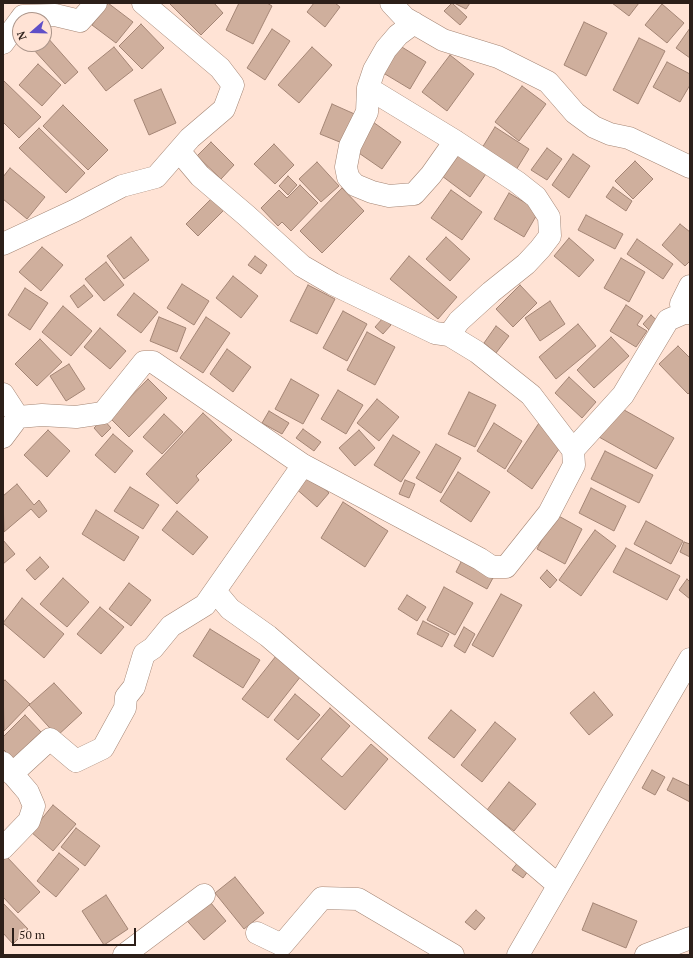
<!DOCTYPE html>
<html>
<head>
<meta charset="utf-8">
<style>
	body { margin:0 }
	#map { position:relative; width:693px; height:958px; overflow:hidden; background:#ffe3d5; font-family:"PT Serif",serif }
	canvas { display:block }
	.frame { position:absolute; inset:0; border:4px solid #2c1f19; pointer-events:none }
	.north { position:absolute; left:12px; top:12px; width:40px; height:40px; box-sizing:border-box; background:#ffe3d5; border:1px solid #ab958a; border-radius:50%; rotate:250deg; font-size:11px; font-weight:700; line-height:16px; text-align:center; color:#2c1f19 }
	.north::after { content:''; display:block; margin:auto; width:14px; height:18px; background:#5f4fc7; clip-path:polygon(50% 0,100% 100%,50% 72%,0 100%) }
	.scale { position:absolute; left:12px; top:928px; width:124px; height:18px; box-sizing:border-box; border:2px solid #2c1f19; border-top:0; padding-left:5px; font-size:12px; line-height:14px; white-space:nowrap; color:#2c1f19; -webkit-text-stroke:3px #ffe3d5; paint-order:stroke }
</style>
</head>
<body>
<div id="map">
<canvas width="693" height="958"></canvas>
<div class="frame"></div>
<div class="north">N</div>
<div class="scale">50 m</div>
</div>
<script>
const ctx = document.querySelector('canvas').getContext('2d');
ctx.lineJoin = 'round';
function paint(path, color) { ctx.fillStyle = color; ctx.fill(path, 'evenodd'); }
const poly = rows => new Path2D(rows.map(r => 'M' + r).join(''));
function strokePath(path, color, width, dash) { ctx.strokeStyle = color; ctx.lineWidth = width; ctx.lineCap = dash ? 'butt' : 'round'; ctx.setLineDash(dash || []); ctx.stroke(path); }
const building = poly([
	[108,3,133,22,116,43,92,25,108,3],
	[169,3,214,3,223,13,201,35,169,3],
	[239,3,267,3,272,6,253,44,226,30,239,3],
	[314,3,335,3,340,7,325,27,307,12,314,3],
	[452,3,467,17,460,25,444,11,452,3],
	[454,3,470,3,466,9,454,3],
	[612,3,639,3,629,16,612,3],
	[662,4,684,23,667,43,645,25,662,4],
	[584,22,607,33,586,76,564,65,584,22],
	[141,24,164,48,142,69,119,46,141,24],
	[690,28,690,58,676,48,690,28],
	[272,29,290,41,265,80,247,68,272,29],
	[47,37,78,72,65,84,33,49,39,44,44,44,44,39,47,37],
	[639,38,665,51,638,104,613,90,639,38],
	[397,44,426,62,410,89,380,71,397,44],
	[114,47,133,70,106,91,88,68,114,47],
	[312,47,332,65,299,103,278,85,312,47],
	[450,55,474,74,447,111,422,92,450,55],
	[667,62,690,74,690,85,680,102,653,87,667,62],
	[38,64,61,85,42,106,19,85,38,64],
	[3,80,41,117,19,138,3,122,3,80],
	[522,86,546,104,519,141,495,122,522,86],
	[161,89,176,123,149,135,134,100,161,89],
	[332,104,359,116,347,145,320,134,332,104],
	[63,105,108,150,88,170,43,126,63,105],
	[373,122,401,142,382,169,353,149,373,122],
	[495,127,529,149,516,170,482,148,495,127],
	[39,128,85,173,66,193,19,148,39,128],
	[211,142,234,165,221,179,197,156,211,142],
	[274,144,294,165,275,184,254,164,274,144],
	[547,148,562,159,547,180,531,170,547,148],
	[460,151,488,171,470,197,442,176,460,151],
	[573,154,590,166,569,198,552,185,573,154],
	[635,161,653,179,633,199,615,181,635,161],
	[317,162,339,186,321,202,299,179,317,162],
	[10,168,45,197,27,219,3,199,3,177,10,168],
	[288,176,297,185,288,195,279,186,288,176],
	[300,185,318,203,291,231,282,222,278,226,261,208,279,190,287,198,300,185],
	[613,187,632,201,626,211,606,197,613,187],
	[342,188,364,211,322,253,300,231,342,188],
	[451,190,482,212,462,240,431,218,451,190],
	[509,193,539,211,524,237,494,219,509,193],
	[212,198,224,210,198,236,186,224,212,198],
	[586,215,623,234,615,249,578,230,586,215],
	[680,224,690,232,690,261,685,266,662,245,680,224],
	[131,237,149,260,124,279,107,256,131,237],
	[446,237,470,259,450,281,426,259,446,237],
	[569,238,594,260,579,277,554,256,569,238],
	[637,239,673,264,663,279,627,254,637,239],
	[42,247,63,265,41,291,19,272,42,247],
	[255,256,267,265,261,274,248,265,255,256],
	[409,256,457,297,438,319,390,279,409,256],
	[621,258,645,272,629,302,604,288,621,258],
	[106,262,124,285,104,301,85,279,106,262],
	[233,276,258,296,241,318,216,298,233,276],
	[182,284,209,301,194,325,167,308,182,284],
	[84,285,93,296,78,308,70,296,84,285],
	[308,285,335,299,317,334,290,321,308,285],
	[520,285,537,303,513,327,496,309,520,285],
	[25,288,48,303,30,330,8,315,25,288],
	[134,293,158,312,141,333,117,315,134,293],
	[550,301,565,324,540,341,525,318,550,301],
	[626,305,643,316,637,325,647,331,636,347,610,331,626,305],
	[63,306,92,331,71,356,42,332,63,306],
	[343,311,367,324,347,361,323,348,343,311],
	[651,315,662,325,653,334,643,324,651,315],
	[159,317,186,328,177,352,150,341,159,317],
	[206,317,230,333,203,373,180,358,206,317],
	[383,318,391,325,383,334,375,327,383,318],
	[578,324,596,346,556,379,539,357,578,324],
	[496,326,509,336,496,353,484,343,496,326],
	[100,328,126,351,110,369,84,347,100,328],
	[367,332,395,347,375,385,347,370,367,332],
	[611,337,629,356,594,388,577,370,611,337],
	[40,339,62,362,37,386,15,364,40,339],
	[678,346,690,358,690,392,688,394,659,364,678,346],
	[227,349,251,367,233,392,210,374,227,349],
	[69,364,85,389,66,401,50,376,69,364],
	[569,377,596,402,582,418,555,393,569,377],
	[148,379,167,398,129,437,110,418,148,379],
	[291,379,319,395,303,424,275,409,291,379],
	[338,390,363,405,346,434,321,419,338,390],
	[469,392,496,405,475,447,448,434,469,392],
	[377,399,399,417,379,441,357,423,377,399],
	[617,406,674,438,656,469,599,437,617,406],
	[269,411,289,423,282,434,262,423,269,411],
	[203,413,232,440,196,476,199,480,177,504,146,474,203,413],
	[164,414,183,432,162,454,143,437,164,414],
	[103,419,111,428,102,437,94,428,103,419],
	[494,423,522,441,505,469,477,451,494,423],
	[539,423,565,440,532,489,507,471,539,423],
	[303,429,321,442,314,451,296,438,303,429],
	[48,430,70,451,47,477,24,455,48,430],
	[359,430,375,448,355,466,339,448,359,430],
	[113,434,133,451,115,473,95,455,113,434],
	[393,435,420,452,401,482,374,465,393,435],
	[436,444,461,458,441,493,416,478,436,444],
	[605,451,653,475,639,503,591,479,605,451],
	[458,472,490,492,471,522,440,501,458,472],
	[307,473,329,493,317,507,294,487,307,473],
	[405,480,415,484,409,498,399,494,405,480],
	[17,484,34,505,39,500,47,511,39,518,31,509,4,532,3,496,17,484],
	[130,487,159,505,143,529,114,511,130,487],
	[591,488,626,506,614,531,579,513,591,488],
	[343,502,388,531,365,567,321,538,343,502],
	[96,510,139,537,124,561,82,534,96,510],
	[177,511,208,537,193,555,162,530,177,511],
	[555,514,582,529,565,564,537,549,555,514],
	[646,521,683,541,671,564,634,544,646,521],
	[595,530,616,546,581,596,559,580,595,530],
	[3,540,15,554,3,564,3,540],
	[684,542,690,544,690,557,680,552,684,542],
	[626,548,680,576,667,600,613,572,626,548],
	[40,557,49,567,35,580,26,570,40,557],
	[463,558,494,576,487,589,456,572,463,558],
	[547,570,557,580,550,588,540,578,547,570],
	[63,578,89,602,67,627,40,604,63,578],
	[687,579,690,582,690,599,679,590,687,579],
	[129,583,151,600,131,626,109,609,129,583],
	[444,587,473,603,455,635,427,620,444,587],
	[501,594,522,605,493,657,472,645,501,594],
	[407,595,426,607,417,621,398,609,407,595],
	[22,598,64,634,44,658,3,623,22,598],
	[100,607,124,627,101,654,77,634,100,607],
	[423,621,449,634,442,647,417,634,423,621],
	[464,627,475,634,465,653,454,646,464,627],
	[210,629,260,660,243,688,193,656,210,629],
	[276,656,301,676,268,718,242,699,276,656],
	[5,680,30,704,4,731,3,682,5,680],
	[54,683,82,713,57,736,29,705,54,683],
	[594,692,613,715,589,735,570,713,594,692],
	[295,694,320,715,298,740,274,720,295,694],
	[330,708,350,726,321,759,342,777,371,744,388,759,345,810,286,759,330,708],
	[451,710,476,730,454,758,428,738,451,710],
	[25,715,41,732,13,759,3,749,3,737,25,715],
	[495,722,516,739,482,782,461,765,495,722],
	[652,770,665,777,655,795,642,788,652,770],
	[673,778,690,786,690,802,667,790,673,778],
	[509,782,536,804,514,831,487,810,509,782],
	[53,805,76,824,53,851,31,832,53,805],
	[76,828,100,846,85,866,61,847,76,828],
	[59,853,79,869,56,897,37,881,59,853],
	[7,857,40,892,18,913,3,897,3,860,7,857],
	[518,862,528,871,523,878,512,870,518,862],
	[235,877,264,913,244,929,215,893,235,877],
	[106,895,128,929,104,945,82,911,106,895],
	[205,896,226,921,204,940,182,915,205,896],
	[3,903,28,929,13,944,3,933,3,903],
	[593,903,637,921,626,948,582,930,593,903],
	[476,910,485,918,475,930,465,922,476,910]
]);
paint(building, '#cfaf9d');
strokePath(building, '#a48575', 1);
const minor = poly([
	[391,3,405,18,443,40,498,57,548,82,575,113,594,127,610,134,629,138,690,167],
	[20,20,23,16,55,15,80,21,96,3],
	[414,23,398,35,386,49,374,70,368,88,367,112,350,146,346,167,348,177,355,185,372,192,389,196,414,194,431,175,455,141],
	[3,43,20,20],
	[368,88,455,141,517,182,536,197,549,217,550,236,540,249,526,264,491,292,459,321,449,335],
	[3,244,74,211,122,186,156,177,190,138,224,109,233,85,220,68,143,3],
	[684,313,681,304,690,286],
	[3,394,18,417],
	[18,417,42,415,76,417,103,413,144,362,153,362,303,465,480,559,492,567,506,567,549,513,574,465,573,450,531,395,477,352,449,335,435,333,333,284,302,266,247,216,200,176,179,151],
	[3,437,18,417],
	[573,450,623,395,668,320,684,313,690,313],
	[215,591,230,609,268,636,558,885],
	[3,763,28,792,34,806,29,821,3,848],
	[12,774,50,739,76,761,103,748,125,708,126,697,134,687,144,654,153,648,171,626,205,605,303,465],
	[257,933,282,945,322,898,358,899,453,955],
	[124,955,204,895],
	[518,955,690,659],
	[646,955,690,938]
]);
strokePath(minor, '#a48574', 23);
strokePath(minor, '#fff', 22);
</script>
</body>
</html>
